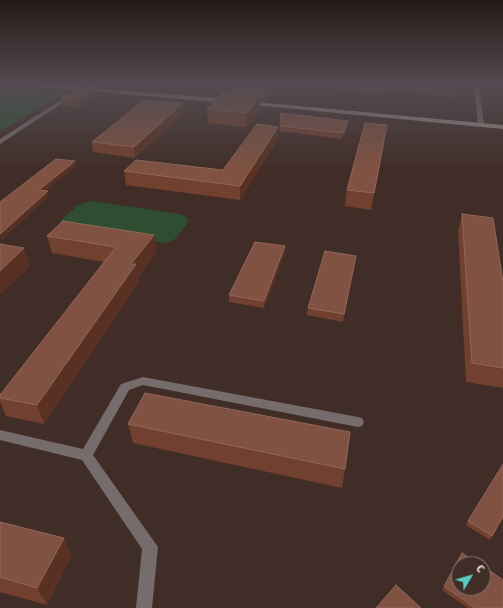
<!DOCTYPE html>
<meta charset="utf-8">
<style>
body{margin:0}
#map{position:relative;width:503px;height:608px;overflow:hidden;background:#402d27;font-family:"Fira Sans Condensed",sans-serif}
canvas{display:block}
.north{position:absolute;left:451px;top:556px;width:40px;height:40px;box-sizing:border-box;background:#402d27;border:1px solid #867671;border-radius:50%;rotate:52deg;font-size:11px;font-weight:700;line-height:16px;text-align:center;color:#f0e3df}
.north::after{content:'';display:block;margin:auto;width:14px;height:18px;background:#56cec3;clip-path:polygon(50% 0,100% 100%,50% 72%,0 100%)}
</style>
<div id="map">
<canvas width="503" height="608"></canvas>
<div class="north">С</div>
</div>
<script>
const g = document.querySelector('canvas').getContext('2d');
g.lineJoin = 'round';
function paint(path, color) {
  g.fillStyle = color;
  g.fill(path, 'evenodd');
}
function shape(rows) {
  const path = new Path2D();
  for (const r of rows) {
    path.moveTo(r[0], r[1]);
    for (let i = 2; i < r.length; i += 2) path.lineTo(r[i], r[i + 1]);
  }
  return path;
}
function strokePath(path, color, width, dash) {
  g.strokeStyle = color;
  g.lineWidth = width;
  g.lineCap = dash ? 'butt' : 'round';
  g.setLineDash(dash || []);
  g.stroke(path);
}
const green = shape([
 [0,88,61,94,0,132],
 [91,201,181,214,186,217,189,221,175,239,167,243,67,229,60,226,60,221,78,205]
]);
const street = shape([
 [474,85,479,85,484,125,481,127,478,125,474,85],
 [70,94,75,95,0,144,0,139,70,94],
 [143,377,358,417,362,418,364,422,362,426,358,427,143,385,129,390,93,455,158,547,152,608,136,608,142,549,82,460,0,440,0,430,83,449,121,384,143,377]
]);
const secondary = shape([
 [38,85,53,85,228,99,231,101,228,103,41,87,38,85],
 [246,101,503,125,503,129,244,104,244,102,246,101]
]);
const wall = shape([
 [73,85,113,85,107,88,98,88,99,94,79,108,63,105,61,97,79,86],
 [198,85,281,85,274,94,271,94,265,102,260,102,260,108,246,127,208,123,207,109,229,93,229,90,199,87],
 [292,85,458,85,455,97,434,95,434,93,388,89,386,94],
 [184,113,135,158,93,152,92,142],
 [348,121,348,127,342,139,279,131,280,126],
 [278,127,278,139,240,200,126,185,124,171,223,170],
 [385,139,371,210,345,206,347,190],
 [462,214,503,282,503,388,466,382,458,231],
 [154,235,156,252,138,277,139,282,44,424,6,416,0,402,0,395,104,262,52,253,47,236],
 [285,253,264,308,229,302,229,295],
 [355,263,343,322,307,315,308,308],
 [128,424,345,469,342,488,133,443],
 [503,517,490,540,466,525,468,521],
 [0,522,64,538,71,556,47,605,0,592],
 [462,553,503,608,468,608,442,590]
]);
const shadedWall = shape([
 [106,85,113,85,107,88],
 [271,85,271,94,265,102,265,92],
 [275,85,281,85,274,94],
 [387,85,388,85,386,94],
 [98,86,99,94,79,108,77,99],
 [260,96,260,108,246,127,246,113],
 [183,103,184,113,135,158,134,147],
 [348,121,348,127,342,139,343,133],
 [387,125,385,139,371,210,374,193],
 [278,127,278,139,240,200,240,186],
 [75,161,76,166,40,195,39,190],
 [48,191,49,196,2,240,0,234],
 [154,235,156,252,138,277,139,282,44,424,37,405,131,264],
 [285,246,285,253,264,308,264,301],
 [24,248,30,266,0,295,0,271],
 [356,256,355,263,343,322,344,314],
 [64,538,71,556,47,605,37,588]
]);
const building = shape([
 [81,85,98,86,77,99,61,97,81,85],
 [233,85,271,85,265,92,229,89,233,85],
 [223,92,260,96,246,113,207,109,223,92],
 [144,100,183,103,134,147,92,142,144,100],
 [281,113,348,121,343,133,280,126,281,113],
 [365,123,387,125,374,193,347,190,365,123],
 [257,124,278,127,240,186,124,171,136,160,223,170,257,124],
 [56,159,75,161,39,190,48,191,0,234,0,202,56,159],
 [462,214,493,218,503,282,503,368,472,363,462,214],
 [63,221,154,235,131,264,136,264,37,405,0,398,0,395,116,247,47,236,63,221],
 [255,242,285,246,264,301,229,295,255,242],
 [0,244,24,248,0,271,0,244],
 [325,251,356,256,344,314,308,308,325,251],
 [145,393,350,432,345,469,128,424,145,393],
 [503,464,503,517,492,536,468,521,503,464],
 [0,522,64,538,37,588,0,577,0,522],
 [462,553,479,564,459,564,459,588,483,588,483,566,503,580,503,608,475,608,444,586,462,553],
 [396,585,421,608,376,608,396,585]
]);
paint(green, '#2e4d31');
paint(street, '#776c6c');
paint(secondary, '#9d8c8b');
paint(wall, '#72402e');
paint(shadedWall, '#583123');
paint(building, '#7f5241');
strokePath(building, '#91685a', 1);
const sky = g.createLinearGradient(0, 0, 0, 170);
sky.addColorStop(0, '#231915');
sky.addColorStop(0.5, '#534c52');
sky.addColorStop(1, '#534c5200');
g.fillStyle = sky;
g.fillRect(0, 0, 503, 170);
</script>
